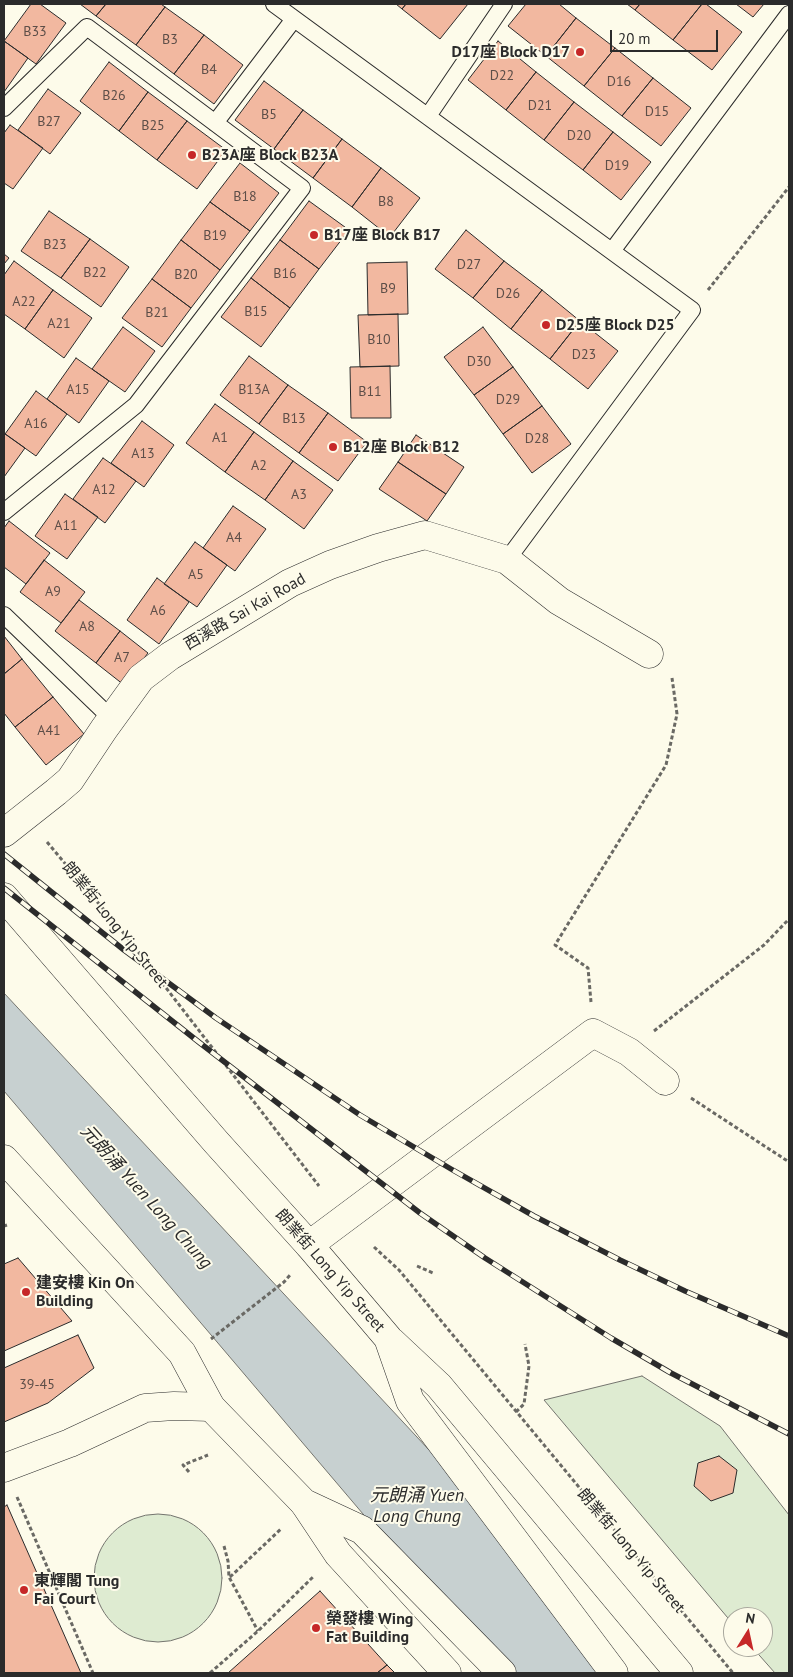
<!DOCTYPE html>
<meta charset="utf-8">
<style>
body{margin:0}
#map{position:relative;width:793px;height:1677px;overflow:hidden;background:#fdfbea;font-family:"PT Sans",sans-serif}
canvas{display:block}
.frame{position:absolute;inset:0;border:5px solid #2b2b2b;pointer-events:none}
.north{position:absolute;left:723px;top:1607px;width:50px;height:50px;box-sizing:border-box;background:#fdfbea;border:1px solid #a9a89e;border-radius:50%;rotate:10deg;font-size:14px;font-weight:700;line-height:20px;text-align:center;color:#2b2b2b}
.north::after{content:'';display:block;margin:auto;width:18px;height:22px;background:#c62828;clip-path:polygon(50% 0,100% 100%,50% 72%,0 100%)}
.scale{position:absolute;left:610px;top:30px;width:108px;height:22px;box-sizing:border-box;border:2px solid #2b2b2b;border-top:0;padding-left:6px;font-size:15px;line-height:18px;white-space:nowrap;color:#2b2b2b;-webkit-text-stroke:4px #fdfbea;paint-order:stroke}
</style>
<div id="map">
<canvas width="793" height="1677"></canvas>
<div class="frame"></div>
<div class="north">N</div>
<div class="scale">20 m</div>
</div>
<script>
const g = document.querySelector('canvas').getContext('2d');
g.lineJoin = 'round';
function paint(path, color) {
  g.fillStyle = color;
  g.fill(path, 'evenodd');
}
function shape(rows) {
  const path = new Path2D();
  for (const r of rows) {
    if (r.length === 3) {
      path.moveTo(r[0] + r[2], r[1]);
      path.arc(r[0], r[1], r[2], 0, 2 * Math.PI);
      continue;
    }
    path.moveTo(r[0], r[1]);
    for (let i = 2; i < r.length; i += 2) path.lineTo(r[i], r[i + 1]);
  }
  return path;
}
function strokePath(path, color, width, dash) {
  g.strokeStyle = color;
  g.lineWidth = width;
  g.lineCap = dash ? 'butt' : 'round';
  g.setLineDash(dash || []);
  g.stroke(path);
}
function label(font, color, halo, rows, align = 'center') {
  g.font = font + ' "PT Sans","Noto Sans TC",sans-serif';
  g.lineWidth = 4;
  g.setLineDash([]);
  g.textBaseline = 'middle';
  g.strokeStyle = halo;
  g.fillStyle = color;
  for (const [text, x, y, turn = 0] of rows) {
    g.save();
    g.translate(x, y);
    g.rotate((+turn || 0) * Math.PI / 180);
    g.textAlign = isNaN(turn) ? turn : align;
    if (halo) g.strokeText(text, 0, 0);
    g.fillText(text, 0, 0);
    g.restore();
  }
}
const green = shape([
 [642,1376,720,1426,789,1515,789,1673,775,1673,752,1647,763,1647,763,1617,733,1617,733,1624,544,1400,642,1376],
 [158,1578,64]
]);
const water = shape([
 [4,993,443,1465,612,1673,498,1673,4,1091,4,993]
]);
const building = shape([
 [31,4,40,4,66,23,36,64,4,41,31,4],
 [80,4,106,4,96,16,80,4],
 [106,4,161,4,165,7,136,45,96,16,106,4],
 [396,4,406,4,402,9,396,4],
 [406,4,468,4,440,39,402,9,406,4],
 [526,4,559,4,576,18,546,56,508,26,526,4],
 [627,4,640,4,635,10,627,4],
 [640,4,702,4,673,40,635,10,640,4],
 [702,4,706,4,742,32,712,70,673,40,702,4],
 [736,4,764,4,753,17,736,4],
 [165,7,204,35,174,74,136,45,165,7],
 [576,18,615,48,584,86,546,56,576,18],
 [204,35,243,65,214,104,174,74,204,35],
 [4,41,28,58,4,92,4,41],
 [498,41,536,72,506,110,468,80,498,41],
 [615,48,653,78,622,116,584,86,615,48],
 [109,62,148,92,119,131,80,101,109,62],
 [536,72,574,102,544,140,506,110,536,72],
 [653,78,691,108,661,146,622,116,653,78],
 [264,81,303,110,274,149,235,120,264,81],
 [48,89,81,113,50,154,18,130,48,89],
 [148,92,187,121,157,160,119,131,148,92],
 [574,102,613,132,583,170,544,140,574,102],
 [303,110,342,139,313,178,274,149,303,110],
 [187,121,226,150,197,189,157,160,187,121],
 [10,125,43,148,13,189,4,183,4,133,10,125],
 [613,132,651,162,621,200,583,170,613,132],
 [342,139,381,168,352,207,313,178,342,139],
 [240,163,279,193,250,231,210,202,240,163],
 [381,168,420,198,390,237,352,207,381,168],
 [309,201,349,230,319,269,280,240,309,201],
 [210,202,250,231,220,270,181,240,210,202],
 [49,211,90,239,61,278,21,251,49,211],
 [466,230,504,261,473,298,435,269,466,230],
 [90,239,129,267,101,307,61,278,90,239],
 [181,240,220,270,191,308,152,279,181,240],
 [280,240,319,269,290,308,251,278,280,240],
 [4,254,9,258,4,264,4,254],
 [14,261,53,290,25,329,4,314,4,275,14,261],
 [504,261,542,290,511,329,473,298,504,261],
 [407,262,408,314,368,315,367,263,407,262],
 [251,278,290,308,261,347,221,317,251,278],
 [152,279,191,308,162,347,122,318,152,279],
 [53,290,92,318,64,358,25,329,53,290],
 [542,290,580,321,550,359,511,329,542,290],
 [398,314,399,366,360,367,358,315,398,314],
 [580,321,618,351,588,389,550,359,580,321],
 [123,327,155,351,125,392,92,369,123,327],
 [483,327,513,367,474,395,444,357,483,327],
 [249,356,288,385,259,424,220,395,249,356],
 [76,358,109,381,79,423,47,399,76,358],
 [390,366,391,418,351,418,350,367,390,366],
 [513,367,542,406,503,434,474,395,513,367],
 [288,385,328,413,299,453,259,424,288,385],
 [36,391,67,414,36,456,5,434,36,391],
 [215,404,254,432,225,472,186,443,215,404],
 [542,406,571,444,532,473,503,434,542,406],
 [328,413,367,442,338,481,299,453,328,413],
 [142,421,174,445,144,487,111,463,142,421],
 [254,432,293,461,265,500,225,472,254,432],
 [4,433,25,448,4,477,4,433],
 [416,435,464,467,446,494,398,462,416,435],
 [103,458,136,481,105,523,73,499,103,458],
 [293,461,333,490,304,529,265,500,293,461],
 [398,462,446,494,427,521,379,489,398,462],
 [65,494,98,517,67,559,35,536,65,494],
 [233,506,266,529,235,571,203,548,233,506],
 [9,521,50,553,26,584,4,567,4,528,9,521],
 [195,542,227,565,197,607,164,584,195,542],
 [44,560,85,592,61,623,20,592,44,560],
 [157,578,189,602,159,644,127,620,157,578],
 [79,600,120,631,96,663,55,631,79,600],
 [120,631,148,653,124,685,96,663,120,631],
 [4,636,22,659,4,674,4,636],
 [22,659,53,697,15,727,4,713,4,674,22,659],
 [53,697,84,734,46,765,15,727,53,697],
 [18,1258,72,1321,4,1351,4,1264,18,1258],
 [78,1335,94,1368,48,1403,4,1422,4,1368,78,1335],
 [719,1456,737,1470,733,1493,711,1501,694,1486,698,1463,719,1456],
 [7,1505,81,1673,4,1673,4,1507,7,1505],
 [320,1591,387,1665,377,1673,228,1673,320,1591],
 [387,1665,395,1673,377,1673,387,1665]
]);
const path = shape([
 [708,290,789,187],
 [47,842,126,936,319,1186],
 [591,1002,588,968,555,945,666,765,677,714,672,678],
 [654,1031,764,945,789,919],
 [691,1098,789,1162],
 [4,1226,7,1225],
 [374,1247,399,1270,733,1673],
 [417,1266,433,1273],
 [211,1339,284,1282,291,1274],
 [516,1412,524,1404,529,1366,525,1344],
 [189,1472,183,1465,208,1455],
 [17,1497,93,1673],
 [224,1546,228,1561,229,1577,258,1631],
 [230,1577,282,1528],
 [210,1673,258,1631,314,1576]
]);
const service = shape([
 [274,4,692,310,507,560],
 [4,108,87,27,302,188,136,405,4,512],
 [428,116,504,4],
 [215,123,294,19],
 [612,251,789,14],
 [4,615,112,719]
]);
const minor = shape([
 [4,833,56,792,70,780,104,729,141,678,170,656,290,583,330,565,378,548,425,535,507,560,559,601,649,654],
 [309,1245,593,1033,629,1052,665,1081],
 [4,1468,70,1443,145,1408,174,1406,211,1407]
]);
const secondary = shape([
 [304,1503,338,1554,447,1673]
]);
const primary = shape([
 [4,897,216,1142,309,1245,388,1338,410,1401,614,1673],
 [4,1159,182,1353,211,1407,304,1503,362,1530,502,1673],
 [391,1341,439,1386,679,1673]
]);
const rail = shape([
 [4,854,124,950,216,1018,360,1115,451,1169,534,1216,620,1260,685,1291,789,1336],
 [4,888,200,1043,420,1213,485,1258,611,1338,671,1373,789,1434]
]);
const markers = [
 [580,52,5,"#c62828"],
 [192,155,5,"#c62828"],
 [314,235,5,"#c62828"],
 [546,325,5,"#c62828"],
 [333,447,5,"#c62828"],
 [26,1292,5,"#c62828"],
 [24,1590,5,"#c62828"],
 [316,1628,5,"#c62828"]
];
const numberNames = [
 ["B33",35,32],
 ["B3",170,40],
 ["B4",209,70],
 ["D22",502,76],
 ["D16",619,82],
 ["B26",114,96],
 ["D21",540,106],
 ["D15",657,112],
 ["B5",269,115],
 ["B27",49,122],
 ["B25",153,126],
 ["D20",579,136],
 ["D19",617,166],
 ["B18",245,197],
 ["B8",386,202],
 ["B19",215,236],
 ["B23",55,245],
 ["D27",469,265],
 ["B22",95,273],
 ["B16",285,274],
 ["B20",186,275],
 ["B9",388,289],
 ["D26",508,294],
 ["A22",24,302],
 ["B15",256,312],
 ["B21",157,313],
 ["A21",59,324],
 ["B10",379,340],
 ["D23",584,355],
 ["D30",479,362],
 ["A15",78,390],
 ["B13A",254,390],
 ["B11",370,392],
 ["D29",508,400],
 ["B13",294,419],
 ["A16",36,424],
 ["A1",220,438],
 ["D28",537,439],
 ["A13",143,454],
 ["A2",259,466],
 ["A12",104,490],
 ["A3",299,495],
 ["A11",66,526],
 ["A4",234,538],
 ["A5",196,575],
 ["A9",53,592],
 ["A6",158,611],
 ["A8",87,627],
 ["A7",122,658],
 ["A41",49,731],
 ["39-45",37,1385]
];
const poiNames = [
 ["D17座 Block D17",570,52,"right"],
 ["B23A座 Block B23A",202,155],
 ["B17座 Block B17",324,235],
 ["D25座 Block D25",556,325],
 ["B12座 Block B12",343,447],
 ["建安樓 Kin On",36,1283],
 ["Building",36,1301],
 ["東輝閣 Tung",34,1581],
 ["Fai Court",34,1599],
 ["榮發樓 Wing",326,1619],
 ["Fat Building",326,1637]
];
const streetNames = [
 ["西溪路 Sai Kai Road",245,612,-30],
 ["朗業街 Long Yip Street",115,925,51],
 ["朗業街 Long Yip Street",330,1271,49],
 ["朗業街 Long Yip Street",631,1551,50]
];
const waterNames = [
 ["元朗涌 Yuen Long Chung",146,1197,48],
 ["元朗涌 Yuen",417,1496],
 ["Long Chung",417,1517]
];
paint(green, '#deebd1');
strokePath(green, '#74746e', 1);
paint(water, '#c7d0d0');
strokePath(water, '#74746e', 1);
paint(building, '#f2b8a0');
strokePath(building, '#2b2b2b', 1);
strokePath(service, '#2b2b2b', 18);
strokePath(minor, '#2b2b2b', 29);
strokePath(secondary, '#2b2b2b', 29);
strokePath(primary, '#2b2b2b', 29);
strokePath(path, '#6a6964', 3, [4, 2.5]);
strokePath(service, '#fdfbea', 16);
strokePath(minor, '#fdfbea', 28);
strokePath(secondary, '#fdfbea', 28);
strokePath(primary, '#fdfbea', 28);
strokePath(rail, '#2b2b2b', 5.5);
strokePath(rail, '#fdfbea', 4, [11]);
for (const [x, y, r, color] of markers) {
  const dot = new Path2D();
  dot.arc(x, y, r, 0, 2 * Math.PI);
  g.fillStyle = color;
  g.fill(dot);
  strokePath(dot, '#fdfbea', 2);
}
label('14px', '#5d4e48', null, numberNames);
label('bold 16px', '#2b2b2b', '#fdfbea', poiNames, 'left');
label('16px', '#2b2b2b', '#fdfbea', streetNames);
label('italic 18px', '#2b2b2b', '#fdfbea', waterNames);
</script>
